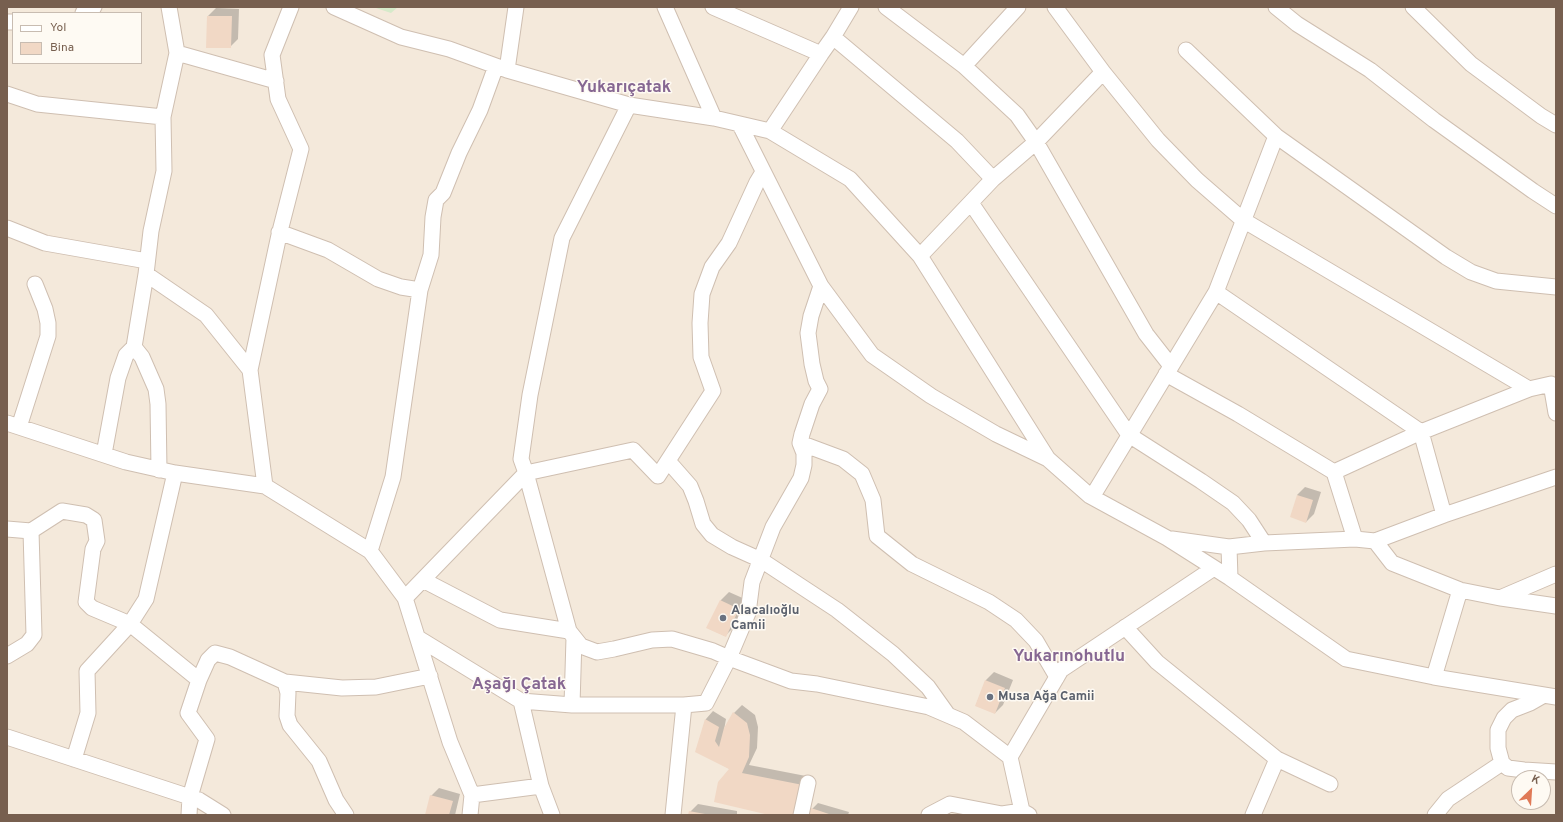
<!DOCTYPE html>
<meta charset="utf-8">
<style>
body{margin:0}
#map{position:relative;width:1563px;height:822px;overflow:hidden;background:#fcf6ec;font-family:Overpass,sans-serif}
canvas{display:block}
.frame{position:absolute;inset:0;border:8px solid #775f4f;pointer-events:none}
.legend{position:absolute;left:12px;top:12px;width:130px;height:52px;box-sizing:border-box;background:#fefaf3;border:1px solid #c8bcb1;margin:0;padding:5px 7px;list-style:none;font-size:12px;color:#775f4f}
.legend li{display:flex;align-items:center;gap:8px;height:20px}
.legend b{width:20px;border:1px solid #c8bcb1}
.north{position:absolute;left:1511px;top:770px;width:40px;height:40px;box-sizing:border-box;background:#fefaf3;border:1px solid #c8bcb1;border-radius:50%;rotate:25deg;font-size:11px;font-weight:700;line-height:16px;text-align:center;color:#775f4f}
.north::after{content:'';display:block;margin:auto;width:14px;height:18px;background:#e07a57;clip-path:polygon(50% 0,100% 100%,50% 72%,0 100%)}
</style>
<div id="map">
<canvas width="1563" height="822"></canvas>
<div class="frame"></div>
<ul class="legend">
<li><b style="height:5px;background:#fff"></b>Yol</li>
<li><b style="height:11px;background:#f1d8c5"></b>Bina</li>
</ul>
<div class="north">K</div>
</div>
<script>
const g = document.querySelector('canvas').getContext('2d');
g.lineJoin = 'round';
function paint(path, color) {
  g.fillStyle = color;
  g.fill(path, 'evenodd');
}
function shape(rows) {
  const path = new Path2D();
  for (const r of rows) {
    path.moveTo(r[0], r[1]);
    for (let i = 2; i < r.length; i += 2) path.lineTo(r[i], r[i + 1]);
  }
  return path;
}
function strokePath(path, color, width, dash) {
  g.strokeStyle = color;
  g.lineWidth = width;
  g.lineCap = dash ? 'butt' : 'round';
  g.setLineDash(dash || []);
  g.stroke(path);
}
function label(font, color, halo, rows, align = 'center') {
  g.font = font + ' Overpass,sans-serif';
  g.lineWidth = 3;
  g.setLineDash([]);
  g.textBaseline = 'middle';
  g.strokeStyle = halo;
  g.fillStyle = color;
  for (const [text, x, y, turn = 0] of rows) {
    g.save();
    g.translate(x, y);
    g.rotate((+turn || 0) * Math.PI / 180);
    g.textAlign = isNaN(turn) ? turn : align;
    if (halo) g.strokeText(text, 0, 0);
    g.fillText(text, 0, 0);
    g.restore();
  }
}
const residential = shape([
 [7,7,1556,7,1556,815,7,815],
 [13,13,141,13,141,63,13,63],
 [1519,778,1543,778,1543,802,1519,802]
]);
const green = shape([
 [373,7,398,7,391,13]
]);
const shadow = shape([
 [216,8,239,9,238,39,230,47,208,16],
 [1305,487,1321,492,1314,514,1306,522,1297,495],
 [729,592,747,600,733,628,725,636,708,628,721,600],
 [994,672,1013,680,1003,705,995,713,976,705,986,680],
 [742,705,755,715,758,727,757,748,749,765,811,777,773,815,730,769,696,751,706,719,713,711,726,719,724,730,734,713],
 [439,788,460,794,455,815,426,815,431,796],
 [818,803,849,812,848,815,810,815,812,809],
 [698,804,737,811,737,815,689,815,690,812]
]);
const building = shape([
 [207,16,232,16,231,48,206,48],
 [1297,495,1313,500,1306,523,1290,517],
 [720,600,739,609,726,637,706,628],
 [985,680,1005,688,995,714,975,706],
 [733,712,747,723,750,735,749,757,742,773,803,785,795,815,769,815,714,802,718,782,729,769,695,752,705,719,719,727,715,741,719,747,724,728],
 [430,795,453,801,449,815,425,815],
 [811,808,832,815,809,815],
 [689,811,705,814,705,815,688,815]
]);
const minor = shape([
 [169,7,177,53,163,117,164,171,151,231,146,274,206,315,250,370,279,235,301,149,278,99,272,55,291,7],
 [334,7,401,37,449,49,507,70,629,105,714,118,770,131,850,179,920,256,1048,459,1090,496,1167,538,1230,578],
 [665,7,714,118],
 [713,7,821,54,833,37],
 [851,7,833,37,957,141,993,179],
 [886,7,964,66,1017,115,1036,142,1146,334,1171,366],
 [1055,7,1103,72,1158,140,1197,180,1243,220,1529,389,1421,432,1216,292],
 [1276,7,1297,24,1370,70,1434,120,1533,191,1556,206],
 [1413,7,1471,64,1541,116,1556,125],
 [83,13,94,7],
 [7,22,13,22],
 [1186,50,1276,136,1446,257,1471,272,1496,281,1556,287],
 [177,53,276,81],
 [964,66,1018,7],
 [507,70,516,7],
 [7,94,37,104,163,117],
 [629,105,562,238,530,395,521,459,526,473,633,450,658,476,713,391,701,357,700,323,702,294,712,267,729,243,757,182,763,172],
 [740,125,821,286,872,355,931,396,996,434,1048,459],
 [770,131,821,54],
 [971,203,1129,435,1201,481,1233,503,1249,520,1264,543],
 [7,228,45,243,147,261],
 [279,232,328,250,378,279,401,287,420,290],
 [920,256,993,179,1036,142,1103,72],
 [821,286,811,316,808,333,812,364,816,381,820,389,812,404,802,434,800,443,804,453,804,465,801,478,773,527,752,582,748,613,729,658,791,681,817,684,929,707,964,722,1010,757],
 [134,347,142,357,156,389,158,404,159,470],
 [250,370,265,486,370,551,393,477,420,290,431,255,433,217,436,200,443,193,459,153,480,110,496,66],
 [1166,374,1238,414,1334,472,1421,432,1444,515,1375,541],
 [1529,389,1551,384,1556,413],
 [7,423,126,462,175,473,146,599,130,624,199,680,188,713,207,739,190,797,189,815],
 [19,427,48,336,48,323,45,309,35,284],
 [800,443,843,459,862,474,873,500,877,536,912,564,989,602,1016,620,1036,641,1057,677],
 [104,454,118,378,126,355,134,347,146,274],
 [668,461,690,486,696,501,703,524,712,535,732,547,761,560,837,610,893,654,928,687,948,715],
 [1334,472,1355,539],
 [175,473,265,486],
 [1092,497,1216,292,1276,136],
 [1444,515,1556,477],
 [7,529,31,531,62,511,86,515,94,520,97,541,93,549,86,602,92,608,130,624,87,671,88,713,74,759],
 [1172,539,1229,547,1264,543,1355,539,1375,541,1392,563,1460,590,1500,598,1556,574],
 [1229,547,1230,578,1346,659,1434,677,1556,697],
 [370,551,405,598,526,473,569,631,581,646,597,652,614,649,652,640,672,639,713,651,729,658,706,703,684,705,673,815],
 [423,580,500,620,569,631],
 [405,598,450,742,472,795,470,815],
 [1501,598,1556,606],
 [1125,627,1157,662,1277,759,1253,815],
 [418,638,521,701,572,705,684,705],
 [7,656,27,644,34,635,31,531],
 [1434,677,1460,590],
 [199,680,208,660,215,653,230,657,285,682,288,693,287,716,290,725,319,761,336,800,346,815],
 [285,682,342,688,376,687,430,676],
 [521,701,541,786,552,815],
 [572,705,574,638],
 [7,737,199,800,223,815],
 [1277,759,1330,784],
 [1502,763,1508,768,1524,770,1556,772],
 [472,795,541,786],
 [1022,811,1010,757,1061,670,1214,568],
 [801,815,808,783],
 [929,815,950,804,1002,814,1022,811,1029,815],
 [1435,815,1448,799,1502,763,1498,748,1498,730,1504,718,1512,710,1530,703,1544,695]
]);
const markers = [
 [723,618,4,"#6b7280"],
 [990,697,4,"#6b7280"]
];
const worshipNames = [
 ["Alacalıoğlu",731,611],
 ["Camii",731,626],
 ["Musa Ağa Camii",998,697]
];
const districtNames = [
 ["Yukarıçatak",624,89],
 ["Yukarınohutlu",1069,658],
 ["Aşağı Çatak",519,686]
];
paint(residential, '#f4e9db');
paint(green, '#d6eaca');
paint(shadow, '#0003');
paint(building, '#f1d8c5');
strokePath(minor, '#cfbfb1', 17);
strokePath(minor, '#fff', 15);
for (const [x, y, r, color] of markers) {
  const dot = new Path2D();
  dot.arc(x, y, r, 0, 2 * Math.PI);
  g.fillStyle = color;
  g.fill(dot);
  strokePath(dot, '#fefaf3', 1.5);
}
label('bold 13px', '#5b616d', '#fefaf3', worshipNames, 'left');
label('bold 17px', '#866792', '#fefaf3', districtNames);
</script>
